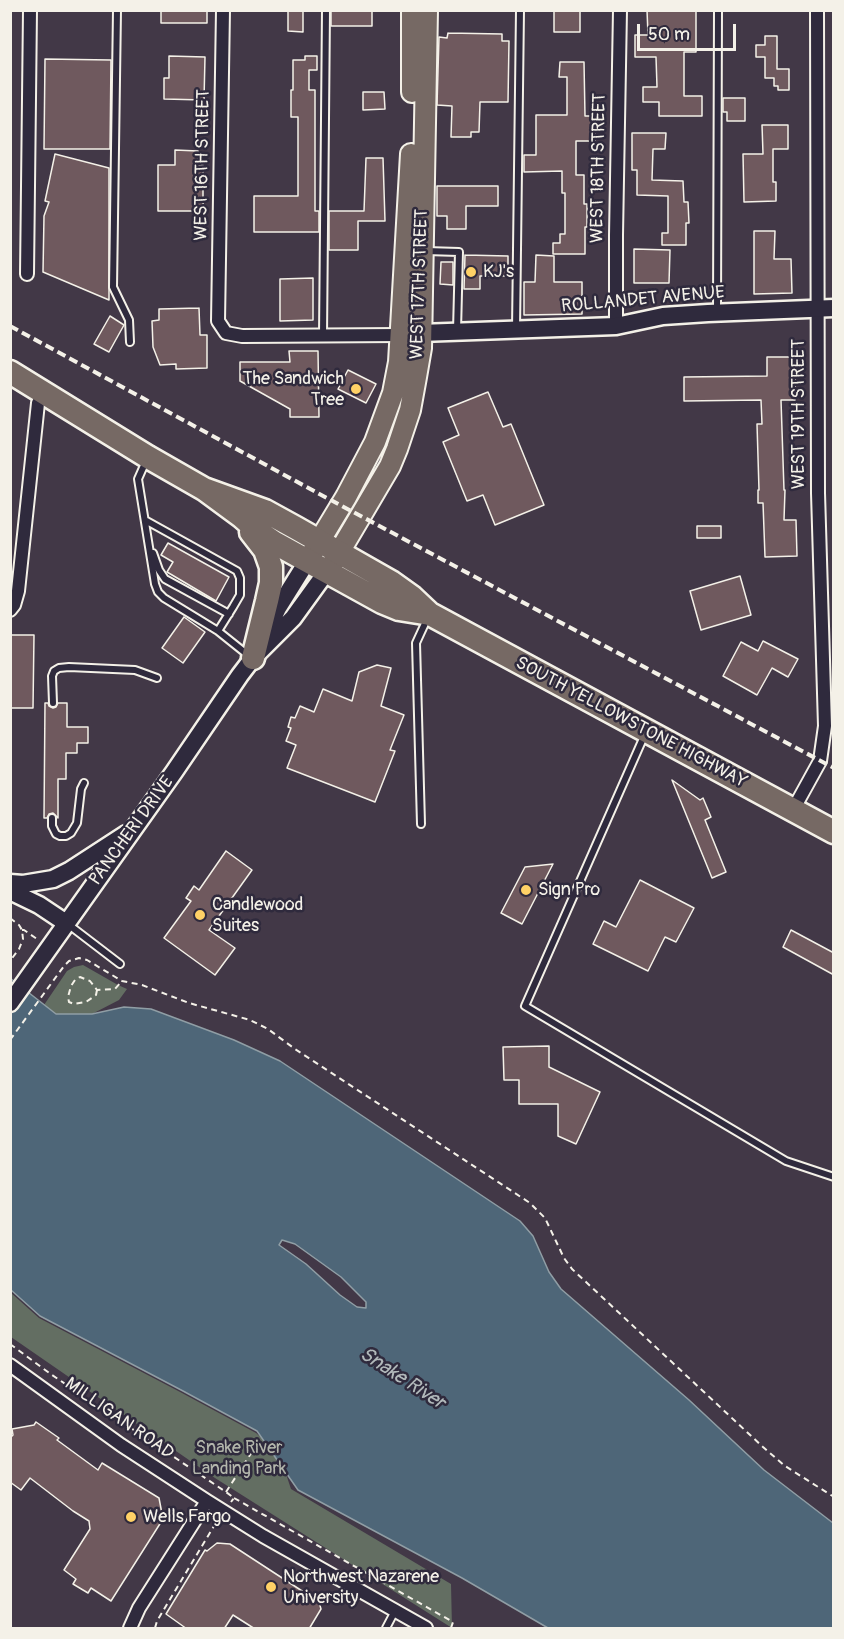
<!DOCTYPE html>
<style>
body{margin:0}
#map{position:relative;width:844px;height:1639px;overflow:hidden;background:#423847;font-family:Pangolin,sans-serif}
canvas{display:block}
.frame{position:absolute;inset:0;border:12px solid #f4f1e8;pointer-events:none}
.scale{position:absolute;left:637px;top:24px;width:99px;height:27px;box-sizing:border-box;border:3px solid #f4f1e8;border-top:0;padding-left:8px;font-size:18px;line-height:21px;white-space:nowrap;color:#f4f1e8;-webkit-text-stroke:4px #2f2a3d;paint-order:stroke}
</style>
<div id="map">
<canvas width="844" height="1639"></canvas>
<div class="frame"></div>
<div class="scale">50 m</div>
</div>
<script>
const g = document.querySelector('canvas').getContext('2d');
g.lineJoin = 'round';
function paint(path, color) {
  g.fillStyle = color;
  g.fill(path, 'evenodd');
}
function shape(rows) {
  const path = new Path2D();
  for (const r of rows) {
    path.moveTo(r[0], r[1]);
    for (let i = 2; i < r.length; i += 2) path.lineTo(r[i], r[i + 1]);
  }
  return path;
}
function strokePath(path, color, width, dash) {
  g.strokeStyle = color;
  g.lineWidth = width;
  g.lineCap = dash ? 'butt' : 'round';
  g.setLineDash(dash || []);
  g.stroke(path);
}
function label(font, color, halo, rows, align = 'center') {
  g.font = font + ' Pangolin,sans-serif';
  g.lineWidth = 5;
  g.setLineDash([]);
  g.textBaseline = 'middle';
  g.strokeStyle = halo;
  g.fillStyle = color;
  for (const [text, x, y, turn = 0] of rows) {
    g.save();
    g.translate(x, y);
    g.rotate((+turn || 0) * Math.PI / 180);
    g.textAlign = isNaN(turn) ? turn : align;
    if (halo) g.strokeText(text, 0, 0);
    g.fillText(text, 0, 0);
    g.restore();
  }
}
const green = shape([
 [83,965,118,985,127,989,119,1000,92,1014,56,1014,44,1005,67,971,74,967],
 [10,1292,39,1318,182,1393,256,1433,279,1453,291,1489,451,1584,452,1628,215,1478,11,1337]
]);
const water = shape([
 [10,978,56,1014,92,1014,124,1007,151,1009,234,1040,280,1061,520,1221,533,1236,549,1272,561,1289,689,1400,764,1470,833,1523,833,1628,548,1628,462,1578,298,1490,257,1431,183,1391,40,1316,11,1290,10,978],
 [282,1240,295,1244,341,1277,366,1302,366,1308,357,1307,340,1295,306,1264,279,1245,282,1240]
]);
const building = shape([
 [161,10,207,10,207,23,161,23,161,10],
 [288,10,303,10,303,32,288,31,288,10],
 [331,10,372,10,372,26,331,26,331,10],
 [554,10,580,10,580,32,554,32,554,10],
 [647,10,696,10,696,52,684,52,684,96,702,96,702,116,659,116,659,102,643,102,643,87,657,87,656,57,635,57,635,35,648,35,647,10],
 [448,33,502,34,502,41,509,41,508,102,480,102,479,132,471,132,471,137,451,137,452,106,437,105,439,37,447,38,448,33],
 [765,36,777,36,777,69,789,69,789,90,778,90,778,86,774,86,774,78,765,78,765,57,756,57,756,45,765,45,765,36],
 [169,56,205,57,204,100,164,99,164,78,169,78,169,56],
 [305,56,317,56,317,70,309,70,309,90,315,90,315,211,319,211,319,232,254,232,254,196,298,196,298,117,291,117,291,90,293,90,293,60,305,60,305,56],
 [45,59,111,60,110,149,44,149,45,59],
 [560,62,584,62,585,116,595,116,595,141,576,141,576,175,584,175,584,204,587,204,587,227,585,227,585,254,553,254,553,243,560,243,560,234,565,234,565,193,562,193,562,171,524,172,524,155,536,155,536,115,567,115,567,77,559,77,560,62],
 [363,92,384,92,385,109,363,110,363,92],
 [723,98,745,98,745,121,727,121,727,112,723,112,723,98],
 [762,125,788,125,788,149,773,149,773,182,776,182,776,201,744,202,743,154,763,154,762,125],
 [632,133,666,133,665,149,653,149,652,180,683,181,684,202,688,202,689,223,686,223,686,245,662,245,662,233,668,233,668,196,637,195,637,170,632,170,632,133],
 [175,150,198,151,198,165,203,165,203,211,158,211,158,165,175,165,175,150],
 [55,154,109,168,109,300,43,272,44,216,49,202,45,201,55,154],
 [366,158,383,158,385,221,358,221,358,250,329,250,329,211,364,211,366,158],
 [437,186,498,186,498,206,466,206,466,229,447,229,447,216,437,216,437,186],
 [754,231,775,231,774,259,791,259,792,293,754,294,754,231],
 [634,249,670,250,669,283,634,283,634,249],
 [465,255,508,256,508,276,480,276,480,289,464,289,465,255],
 [536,255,554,256,554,282,582,282,582,314,524,315,524,282,535,282,536,255],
 [441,262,453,262,453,285,440,284,441,262],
 [313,278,313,320,280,321,280,279,313,278],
 [199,308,200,335,207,335,207,368,176,369,176,364,160,365,153,347,152,321,159,320,159,309,199,308],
 [110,316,124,325,109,352,94,344,110,316],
 [289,351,318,351,319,417,290,417,290,409,240,381,240,362,290,362,289,351],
 [767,357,795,357,795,400,781,400,784,490,785,490,784,520,796,520,797,556,765,557,763,503,758,503,758,490,759,490,757,424,762,424,761,400,684,401,684,377,767,376,767,357],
 [348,370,376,384,366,403,338,389,348,370],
 [488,392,503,427,511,424,544,505,495,525,483,495,467,501,443,442,459,435,448,408,488,392],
 [697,526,721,526,721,538,697,538,697,526],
 [168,543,229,577,216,601,167,572,173,562,161,555,168,543],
 [740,576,751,615,701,630,690,591,740,576],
 [184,617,205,632,183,663,162,648,184,617],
 [10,635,34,635,33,708,10,708,10,635],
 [763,641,798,659,788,677,772,668,757,695,723,676,741,642,758,651,763,641],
 [377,665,391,668,381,706,404,715,390,750,395,751,375,802,287,768,296,745,286,741,291,728,288,727,291,717,295,718,300,706,314,712,323,689,352,701,359,672,377,665],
 [45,703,48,703,49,706,53,708,56,707,58,703,67,703,67,727,88,727,88,743,77,743,77,753,66,753,66,779,58,779,58,818,53,813,49,814,47,818,44,818,45,703],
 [672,780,700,800,703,798,711,817,705,820,726,872,712,878,672,780],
 [226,851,252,870,209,930,235,948,215,975,164,938,191,901,186,898,194,886,199,890,226,851],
 [553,864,522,924,501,913,525,867,553,864],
 [640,880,694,908,676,942,665,937,648,971,593,944,604,921,616,927,640,880],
 [791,930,834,953,834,975,783,947,791,930],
 [549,1046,549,1067,600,1092,576,1144,558,1136,558,1104,519,1104,519,1080,504,1080,503,1047,549,1046],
 [36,1422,59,1438,57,1440,98,1470,102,1463,159,1498,163,1519,111,1601,91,1588,88,1593,73,1584,76,1579,64,1570,90,1529,89,1521,73,1511,30,1478,21,1490,10,1482,10,1438,13,1435,12,1429,34,1425,36,1422],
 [217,1543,230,1544,319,1602,321,1609,309,1629,255,1629,233,1615,224,1629,187,1629,166,1614,205,1550,207,1551,217,1543]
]);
const path = shape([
 [10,918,19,925,22,930,23,939,19,949,10,961],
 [22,930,24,930,37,939],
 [97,990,96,995,86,1002,74,1004,69,1002,68,997,71,986,75,980,80,977,90,981,97,990,115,989,122,981],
 [10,1040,64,966,69,961,79,958,87,960,122,981,142,985,189,1003,250,1020,268,1029,295,1049,530,1203,545,1218,564,1258,572,1269,763,1447,785,1466,834,1497],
 [10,1344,52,1375,226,1492,234,1498,231,1502],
 [226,1492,259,1441],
 [234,1498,453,1622,451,1628],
 [155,1628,157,1621,217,1521]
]);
const lane = shape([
 [117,10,113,287,129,320,130,342],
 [426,251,459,252,457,331],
 [717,310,718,10],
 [516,329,520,10],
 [323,336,326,10],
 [146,461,138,479,155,584,158,592,164,598,218,631,248,655],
 [145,520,237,571,240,578,240,595,233,607,218,631],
 [153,553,159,570,165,579,229,614],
 [53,703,52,676,54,671,59,668,69,667,135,670,157,678],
 [645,734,525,1006,786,1161,834,1177],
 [52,818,52,826,56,834,60,836,66,836,71,833,77,823,81,789,84,783],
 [421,824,416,643,428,617],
 [69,925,120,964],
 [386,1628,395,1611]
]);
const street = shape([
 [223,10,218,321,226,333,242,336,401,335],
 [27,274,30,10],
 [616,326,616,235,620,10],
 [10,610,14,605,18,591,38,403,44,392],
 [793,810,820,761,825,726,818,493,817,10],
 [10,1365,121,1445,207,1501,263,1536,426,1628],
 [130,1628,139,1608,207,1501]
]);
const secondary = shape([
 [420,333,616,326,663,316,708,313,834,308],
 [266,633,278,608,308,560],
 [10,883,23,884,53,879,69,871,126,834],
 [10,891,39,905,66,923],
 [10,1003,174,772,240,675,253,658,293,618,327,571]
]);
const primary = shape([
 [412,92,412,10],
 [308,560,346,497,375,442,393,393,399,362,411,154],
 [331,566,360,517,390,466,397,449,410,410,416,377,421,348,427,10]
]);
const highway = shape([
 [10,372,148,457,204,489,242,517,259,532,275,543,382,602,399,609,430,614],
 [204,489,265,511,296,528,391,582,412,597,430,614,834,832],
 [251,532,265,550,271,567,271,583,267,601,253,658]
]);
const rail = shape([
 [10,326,325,497,834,768]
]);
const markers = [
 [471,272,6,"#ffd166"],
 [356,389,6,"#ffd166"],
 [526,890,6,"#ffd166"],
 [200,915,6,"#ffd166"],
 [131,1517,6,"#ffd166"],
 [271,1587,6,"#ffd166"]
];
const streetNames = [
 ["WEST 16TH STREET",203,165,-89],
 ["WEST 18TH STREET",599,168,-89],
 ["WEST 17TH STREET",420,284,-88],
 ["ROLLANDET AVENUE",643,300,-5],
 ["WEST 19TH STREET",799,414,-90],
 ["SOUTH YELLOWSTONE HIGHWAY",631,723,28],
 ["PANCHERI DRIVE",132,831,-54],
 ["MILLIGAN ROAD",119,1419,35]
];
const poiNames = [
 ["KJ's",483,272],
 ["The Sandwich",344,379,"right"],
 ["Tree",344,400,"right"],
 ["Sign Pro",538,890],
 ["Candlewood",212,905],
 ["Suites",212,926],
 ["Wells Fargo",143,1517],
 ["Northwest Nazarene",283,1577],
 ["University",283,1598]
];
const parkNames = [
 ["Snake River",239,1448],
 ["Landing Park",239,1469]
];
const waterNames = [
 ["Snake River",402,1379,33]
];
paint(green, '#636e62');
paint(water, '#4e6678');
strokePath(water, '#909ea5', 1.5);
paint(building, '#6f595e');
strokePath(building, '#f4f1e8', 1.5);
strokePath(lane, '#f4f1e8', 10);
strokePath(street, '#f4f1e8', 16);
strokePath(secondary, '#f4f1e8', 21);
strokePath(primary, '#f4f1e8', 24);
strokePath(highway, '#f4f1e8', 27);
strokePath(path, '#f4f1e8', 2, [6, 4.5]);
strokePath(lane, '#2f2a3d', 6);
strokePath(street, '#2f2a3d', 12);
strokePath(secondary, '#2f2a3d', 16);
strokePath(primary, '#766964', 20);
strokePath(highway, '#766964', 22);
strokePath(rail, '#f4f1e8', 4, [9, 4.5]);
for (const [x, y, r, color] of markers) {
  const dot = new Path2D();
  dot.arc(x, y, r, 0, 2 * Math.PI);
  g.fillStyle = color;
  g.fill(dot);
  strokePath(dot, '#2f2a3d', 2);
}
label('18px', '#f4f1e8', '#2f2a3d', streetNames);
label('18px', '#f4f1e8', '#2f2a3d', poiNames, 'left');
label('18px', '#b3b6ac', '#2f2a3d', parkNames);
label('italic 20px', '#b2b9bb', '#2f2a3d', waterNames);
</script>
